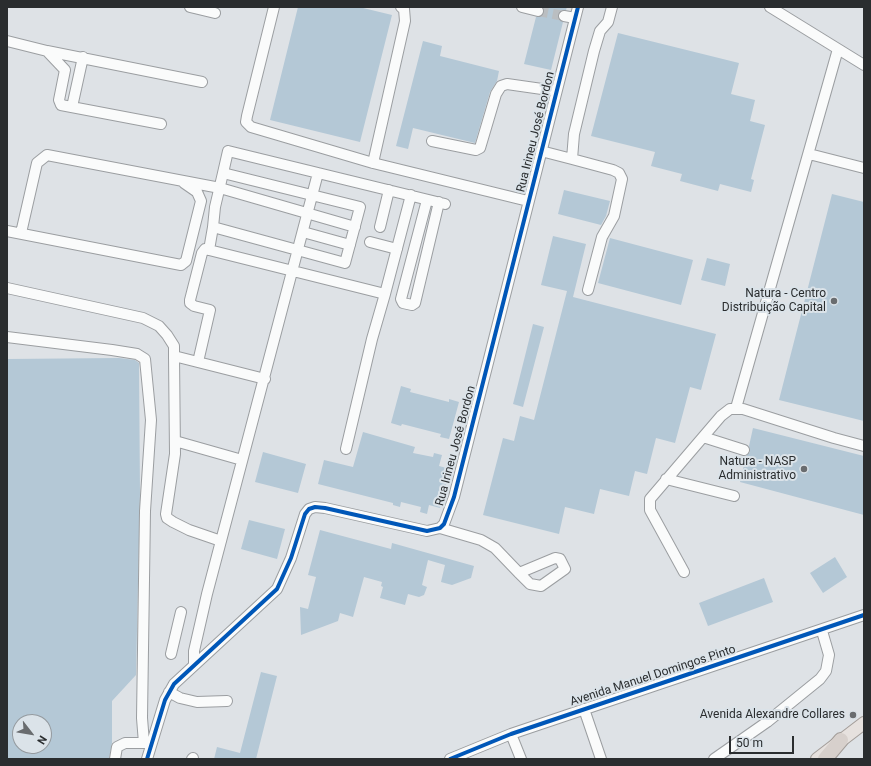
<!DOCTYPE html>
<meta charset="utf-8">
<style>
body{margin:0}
#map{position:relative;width:871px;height:766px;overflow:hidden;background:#dee2e6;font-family:Roboto,sans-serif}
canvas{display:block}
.frame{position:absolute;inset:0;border:8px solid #2a2d2f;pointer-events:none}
.north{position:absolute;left:12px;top:714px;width:40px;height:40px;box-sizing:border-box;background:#dbe3e9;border:1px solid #949a9f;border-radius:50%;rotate:121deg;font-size:11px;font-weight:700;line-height:16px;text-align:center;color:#2a2d2f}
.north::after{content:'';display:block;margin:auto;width:14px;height:18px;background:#696c6f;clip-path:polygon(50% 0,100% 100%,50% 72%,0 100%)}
.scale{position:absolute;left:729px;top:736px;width:65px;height:18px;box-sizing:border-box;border:2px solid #2a2d2f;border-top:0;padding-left:5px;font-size:12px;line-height:14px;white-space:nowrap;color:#2a2d2f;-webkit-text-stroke:3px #dbe3e9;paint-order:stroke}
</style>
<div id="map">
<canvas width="871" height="766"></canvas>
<div class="frame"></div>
<div class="north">N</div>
<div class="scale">50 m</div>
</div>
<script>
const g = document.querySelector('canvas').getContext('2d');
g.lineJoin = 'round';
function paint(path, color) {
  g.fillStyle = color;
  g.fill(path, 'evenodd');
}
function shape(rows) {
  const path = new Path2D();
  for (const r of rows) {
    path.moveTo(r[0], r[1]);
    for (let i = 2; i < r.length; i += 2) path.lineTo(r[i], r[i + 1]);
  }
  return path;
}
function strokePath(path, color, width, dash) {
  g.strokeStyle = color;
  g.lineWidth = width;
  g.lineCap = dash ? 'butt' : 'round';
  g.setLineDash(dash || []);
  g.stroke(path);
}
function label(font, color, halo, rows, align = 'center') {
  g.font = font + ' Roboto,sans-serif';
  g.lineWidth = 4;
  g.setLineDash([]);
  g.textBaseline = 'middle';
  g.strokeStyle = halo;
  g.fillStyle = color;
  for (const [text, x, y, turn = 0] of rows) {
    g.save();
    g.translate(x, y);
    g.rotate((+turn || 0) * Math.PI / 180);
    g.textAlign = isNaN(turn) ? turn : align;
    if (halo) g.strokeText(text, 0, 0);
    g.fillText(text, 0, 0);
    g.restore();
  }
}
const building = shape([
 [298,7,359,7,392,15,360,142,270,120],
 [543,7,567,7,566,10,561,10,558,14,558,19,563,22,551,70,524,64,536,17,543,15,544,12],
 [618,33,739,63,731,94,755,100,750,121,765,125,751,179,754,180,751,192,720,184,718,191,680,181,682,174,651,166,655,152,591,136],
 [423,41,442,46,440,56,499,71,497,81,490,92,475,143,413,128,408,149,396,146],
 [564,190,610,201,606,216,601,225,558,214],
 [832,194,864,202,864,421,779,400],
 [553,236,586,244,573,297,716,334,701,390,690,387,675,443,656,438,647,474,635,471,629,496,600,489,594,514,565,507,559,534,483,515,503,438,514,441,520,416,534,420,567,291,541,285],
 [610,238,693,260,681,305,598,283],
 [707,258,730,264,725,286,701,280],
 [533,324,544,327,523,407,513,404],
 [119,358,135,360,139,363,140,494,136,675,112,701,112,743,109,759,7,759,7,359],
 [20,722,44,722,44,746,20,746],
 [401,386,411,389,410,392,449,402,449,399,459,402,449,439,440,437,441,434,402,424,401,426,391,423],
 [753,428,864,456,864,515,740,482,746,456,750,452,749,446],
 [363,432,415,447,413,453,433,457,434,453,442,455,439,466,450,469,440,508,429,505,427,514,420,512,421,507,401,502,400,507,393,505,393,503,318,484,324,460,353,467],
 [263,452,306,464,298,493,255,482],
 [249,520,285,529,277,559,241,549],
 [320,530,391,549,392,543,474,566,471,578,452,585,441,582,445,565,428,560,422,585,427,587,424,595,419,597,408,594,405,605,380,598,383,587,381,586,382,582,364,577,353,617,340,613,338,621,301,635,300,607,308,609,316,577,308,575],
 [835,557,847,577,823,593,810,573],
 [764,578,773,602,708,626,699,603],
 [261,672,277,676,256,759,214,759,217,747,240,753]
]);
const minorTunnel = shape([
 [538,11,564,16]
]);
const minor = shape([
 [190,7,215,13],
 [274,7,247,116,246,122,251,127,373,163,528,201],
 [522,7,538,11],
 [770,7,864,65],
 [564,16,575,18],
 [7,41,47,51,202,82],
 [47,51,65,70,59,100,61,105,161,124],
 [72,107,83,57],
 [432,141,476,150,480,148,496,94,501,86,507,84,556,91],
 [541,151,572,159],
 [809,154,864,168],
 [373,163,405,21,404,9,401,7],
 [223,173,360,207,345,263,213,227,215,207,223,173,228,151,445,204],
 [427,200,401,299,403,303,412,305,415,303,439,202],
 [380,227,389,190],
 [7,231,181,265,186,261,201,201,197,192,184,183],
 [303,232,350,245],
 [21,233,37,163,47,155,220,188,355,227],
 [370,242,397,249],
 [209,250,213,227],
 [7,288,143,318,159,326,167,335,174,346,174,356,265,379],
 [588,290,602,237,614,216,622,179,619,173,613,170,572,159,574,134,594,51,600,31,608,22,612,7],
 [385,294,411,195],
 [7,337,112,350,137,354,145,359,151,420,145,511,142,718,144,743],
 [174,356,175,454,166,514,167,518,173,522,189,530,221,541],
 [198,362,210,310,194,306,190,303,190,300,202,253,205,249,385,294,372,339,346,449],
 [736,408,838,49],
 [703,437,744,450],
 [175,441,242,460],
 [666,479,734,496],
 [440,528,481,540,495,548,519,573,530,584,541,586,565,569,560,559,555,558,519,573],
 [684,572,650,510,650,499,721,416,730,409,743,409,834,438,864,446],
 [171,654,181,612],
 [194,663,194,651,207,594,318,173],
 [169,692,180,698,197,702,227,701],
 [584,709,601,759],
 [511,734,521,759],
 [115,759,117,747,125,743,150,743],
 [147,759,165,700,174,684,277,589,291,558,305,514,309,509,315,507,325,508,427,531,440,528,444,524,454,497,578,7],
 [192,759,193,758],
 [450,759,511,734,864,615],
 [714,759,767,722,820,679,826,671,829,655,822,631]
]);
const major = shape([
 [817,759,864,723]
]);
const highway = shape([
 [825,759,841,740]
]);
const cycleway = shape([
 [147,759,165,700,174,684,277,589,291,558,305,514,309,509,315,507,325,508,427,531,440,528,444,524,454,497,578,7],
 [450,759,511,734,864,615]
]);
const markers = [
 [834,301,4,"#696c6f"],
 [804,469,4,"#696c6f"],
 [853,715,4,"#696c6f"]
];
const streetNames = [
 ["Rua Irineu José Bordon",536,132,-76],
 ["Rua Irineu José Bordon",456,446,-75],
 ["Avenida Manuel Domingos Pinto",653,676,-18]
];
const poiNames = [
 ["Natura - Centro",826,294],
 ["Distribuição Capital",826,308],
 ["Natura - NASP",796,462],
 ["Administrativo",796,476],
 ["Avenida Alexandre Collares",845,715]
];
paint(building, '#b4c8d6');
strokePath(minorTunnel, '#babec1', 10, [10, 5]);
strokePath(minor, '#9b9ea1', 12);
strokePath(major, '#a39d99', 14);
strokePath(highway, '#a39d99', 16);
strokePath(minor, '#fafbfb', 10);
strokePath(major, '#e6e1de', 12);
strokePath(highway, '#d7d0cc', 14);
strokePath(cycleway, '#0057b8', 4);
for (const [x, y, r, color] of markers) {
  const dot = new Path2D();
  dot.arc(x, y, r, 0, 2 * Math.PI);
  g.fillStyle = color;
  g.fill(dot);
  strokePath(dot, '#dbe3e9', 1.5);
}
label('12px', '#2a2d2f', '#dbe3e9', streetNames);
label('12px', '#2a2d2f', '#dbe3e9', poiNames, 'right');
</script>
